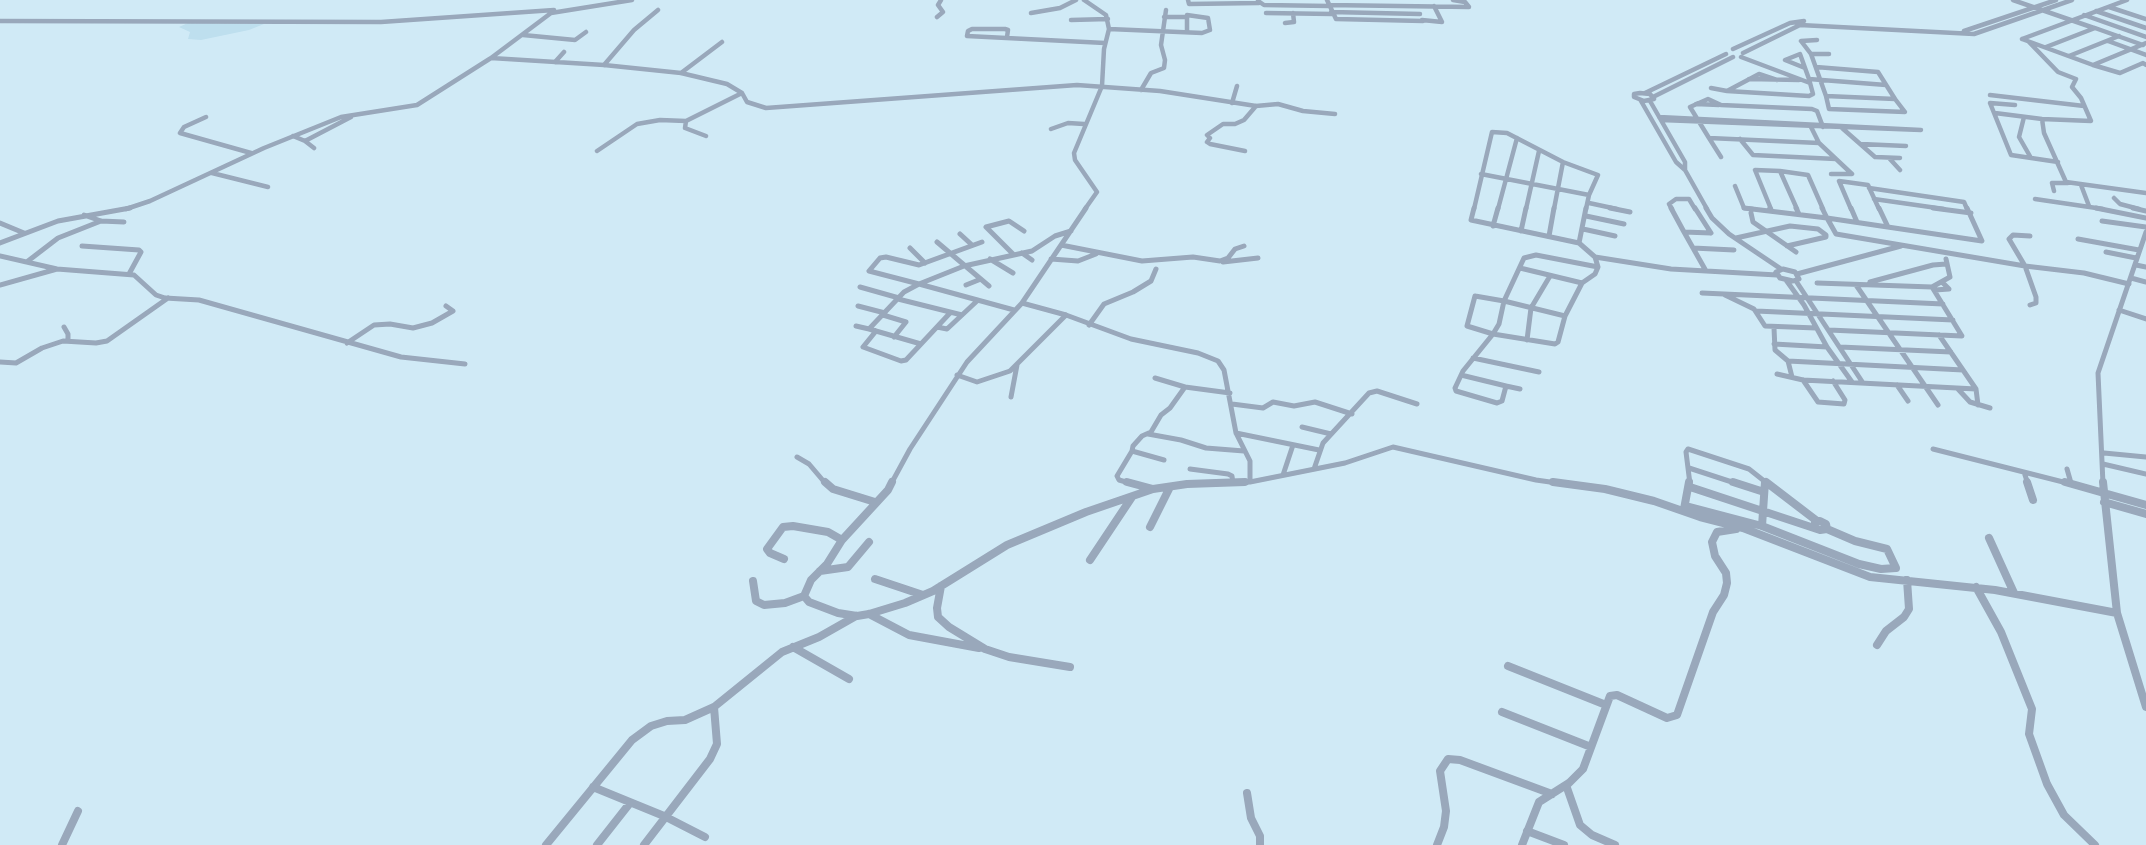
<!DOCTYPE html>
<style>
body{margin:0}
canvas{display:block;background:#d0eaf6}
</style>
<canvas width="2146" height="845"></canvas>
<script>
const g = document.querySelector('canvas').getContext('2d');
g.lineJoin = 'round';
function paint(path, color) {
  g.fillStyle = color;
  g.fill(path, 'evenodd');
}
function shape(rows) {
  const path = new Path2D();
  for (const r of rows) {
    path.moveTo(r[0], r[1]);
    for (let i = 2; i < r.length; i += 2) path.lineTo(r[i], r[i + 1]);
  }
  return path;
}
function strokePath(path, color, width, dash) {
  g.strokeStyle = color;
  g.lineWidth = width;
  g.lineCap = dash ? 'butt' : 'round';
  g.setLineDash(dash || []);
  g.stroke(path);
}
const built = shape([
 [188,23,264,24,249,30,201,40,188,39,190,32,179,27]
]);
const minorFar2 = shape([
 [1084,0,1106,15,1109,29,1104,49,1102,86,1074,153,1075,160,1097,192,1085,209],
 [1188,0,1189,4,1259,3],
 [1327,0,1336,19,1423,21],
 [2013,0,2094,28],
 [1258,1,1264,5,1329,6],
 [1328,5,1469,7,1465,2,1453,0],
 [2109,7,2146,19],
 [2096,11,2146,28],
 [1331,12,1420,14],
 [1031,13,1060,8,1076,0],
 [1266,13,1332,14],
 [2084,15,2146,37],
 [937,17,943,12,938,5,941,0],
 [1164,17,1186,17],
 [1071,20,1108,19],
 [1422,20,1442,22,1434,6],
 [0,21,381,22,554,10],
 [1285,23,1294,22,1293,13],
 [1109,29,1202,33,1210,30,1208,18,1187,15,1187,32],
 [1964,31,2056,0],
 [523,35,575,40,586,32],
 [1007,37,1008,30,1005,29,972,29,968,31,967,36,1105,43],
 [2022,39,2093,65,2146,43],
 [2022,39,2127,0],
 [2108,41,2146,55],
 [2046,47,2095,28,2143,45],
 [1733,49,1790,23,1804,21],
 [1743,53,1800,25,1974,34,2072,0],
 [1811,54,1829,54],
 [2069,56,2119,36],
 [1741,57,1810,83],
 [491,58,604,65,681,73,727,84,742,93,747,102,766,108,1077,85,1160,91,1256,106,1278,104,1303,111,1335,114],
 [555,62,564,52],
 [604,65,634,30,658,10],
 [2093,65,2120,73,2143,63,2146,65],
 [1816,67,1878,72,1895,99,1826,96,1811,54,1801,41,1817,40],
 [1805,68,1785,60,1800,54,1809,79],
 [681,73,722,42],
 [1749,79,1799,80],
 [1711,88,1727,91,1759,74,1777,80],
 [1141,90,1151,73,1164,68,1165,60,1161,45,1166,10],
 [1727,91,1809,96,1813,94,1809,79,1886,85],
 [1640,93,1650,94,1654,99,1644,101,1634,97,1634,94,1640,93],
 [1645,93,1726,54],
 [1990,95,2084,106],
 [1826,96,1829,109,1905,112,1895,99],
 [1653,97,1733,57],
 [1641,101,1676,162,1685,170],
 [1650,101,1685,162,1685,170,1707,209],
 [1232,103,1237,86],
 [1696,104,1719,105],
 [2015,105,1990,103,2011,155,2058,162],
 [1995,113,2042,119,2091,121,2081,98,2072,87,2076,79,2058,72,2029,42],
 [206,117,184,127,180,133,251,153],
 [1659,117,1921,130,1661,120],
 [2024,117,2019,137,2031,158],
 [2042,119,2044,133,2066,182,2146,193],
 [686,121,685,128,706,136],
 [1811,127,1819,143],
 [1823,127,1817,111,1812,109,1721,105,1708,99,1690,107,1709,138,1819,143,1852,174,1831,174],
 [1842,128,1875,157,1900,158],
 [1051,129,1068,123,1084,124],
 [293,136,305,141,351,117],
 [1709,138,1721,157],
 [1740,139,1753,155,1836,159],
 [305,141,314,148],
 [1861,144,1906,146],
 [597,151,637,124,660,120,686,121,742,93],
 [1245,151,1210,144,1207,142,1210,138,1207,135,1223,124,1235,124,1244,120,1256,106],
 [1889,158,1900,170],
 [212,173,268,187],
 [1481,174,1589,195],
 [2081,185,2089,206],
 [1735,186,1744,208,1753,209],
 [1869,188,1964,202,1967,209],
 [2054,191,2052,183,2068,183],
 [2114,198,2120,204,2139,209],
 [1874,199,1944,209],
 [2035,199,2103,209],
 [1589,203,1617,209],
 [126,209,150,201,264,148,341,117,417,105,491,58,551,13,632,0],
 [1474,209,1492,132,1507,133,1563,162,1598,175,1589,195,1586,209],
 [1498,209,1517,138],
 [1526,209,1539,151],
 [1554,209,1563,162],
 [1672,209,1669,204,1676,199,1689,199,1695,209],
 [1771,209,1755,170,1780,171],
 [1797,209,1780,171,1808,175,1823,209],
 [1851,209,1839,181,1868,185,1879,209]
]);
const minorFar1 = shape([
 [1474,208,1471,220,1579,243],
 [1610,208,1630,212],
 [1671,208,1684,232,1711,233],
 [1695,208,1711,233],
 [1706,208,1712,218,1729,234,1781,269],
 [1744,208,1827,218,1836,234,2025,266,2084,273,2129,284],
 [1770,208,1771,210],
 [1796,208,1799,214],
 [1822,208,1827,218,1982,241,1967,208],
 [1851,208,1857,222],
 [1879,208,1888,227],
 [1933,208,1971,213],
 [2096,208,2146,218],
 [2133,208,2146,211],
 [1751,213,1753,222,1796,252],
 [84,215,101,221,124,222],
 [1586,216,1624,224],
 [2102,221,2146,227],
 [0,223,24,233],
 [1493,226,1498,208],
 [1583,229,1615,236],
 [1521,231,1526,208],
 [1684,232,1706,271],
 [960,234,972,245],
 [1549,236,1554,208],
 [2030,236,2013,235,2009,239,2025,266,2036,297,2036,303,2030,305],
 [1736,238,1790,226,1818,229,1826,235,1826,237,1787,246],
 [2078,239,2139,250],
 [937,242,989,286],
 [982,242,919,265,886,257,880,258,869,271,919,284,964,266,1032,251,1055,236,1071,231],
 [0,243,58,221,130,208],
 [1579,243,1586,208],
 [1061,245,1142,261,1193,257,1220,261,1228,258,1235,249,1244,246],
 [82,246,139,250,141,252,129,274],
 [910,248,925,263],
 [1693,248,1734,250],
 [2106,252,2136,258],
 [1022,253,1032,260],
 [1013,254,986,227,1009,221,1024,231],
 [0,256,57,269,134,275,156,295,165,298,199,300,401,357,465,364],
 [1595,257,1671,269,1777,275],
 [990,259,1013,273],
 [1051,259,1078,261,1096,254],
 [28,261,58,238,101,221],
 [1223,262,1258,258],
 [2136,265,2146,267],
 [1520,268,1582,283],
 [1783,269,1795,272,1799,279,1793,281,1780,278,1776,272,1783,269],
 [1797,274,1901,246],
 [2131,278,2146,282],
 [1786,280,1804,305,1827,347,1852,382],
 [1796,281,1863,383],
 [1870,282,1933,265,1946,264],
 [1817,283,1932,287,1950,277,1946,259],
 [0,285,57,269],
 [966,285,981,279],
 [1856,285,1938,405],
 [860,287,899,298],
 [1935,290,1949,289,1942,282],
 [1702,293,1943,304],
 [1725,295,1754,309,1765,326,1816,328],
 [1475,296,1504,301,1499,324,1493,334,1467,326,1475,296],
 [898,299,962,315],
 [1022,303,1086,208],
 [858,306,885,313],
 [2119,310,2146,319],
 [1756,311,1953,320],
 [950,313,921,344,869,329,904,292,919,284,1014,310],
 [883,315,906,322,894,337],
 [1565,316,1504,301,1524,258,1536,255,1598,267],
 [1089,325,1104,304,1133,292,1151,281,1156,269],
 [856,326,869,329],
 [64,327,68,334,68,341],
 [937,327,947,329,977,301],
 [1774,328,1775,350,1788,361,1792,377],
 [1829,330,1962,336,1932,287],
 [876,331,863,347,901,361,906,360,921,344],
 [1493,334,1555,344,1558,342,1565,316,1582,283,1595,274,1598,267,1595,257,1579,243],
 [1493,334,1463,371,1455,388,1456,391,1497,403,1502,401,1506,386,1520,389],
 [1939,335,1976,389,1978,405],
 [1527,340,1531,308,1550,276],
 [347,343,374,325,390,324,413,328,432,323,453,311,446,306],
 [1774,344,1827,347],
 [1840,347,1951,352],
 [1473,358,1539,372],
 [1788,361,1963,370],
 [0,362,16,363,42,348,63,341,96,343,107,341,168,298],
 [1777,374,1803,380,1976,389],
 [957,375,977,382,1010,371,1066,315],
 [1461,375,1506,386],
 [1155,378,1185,387],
 [1803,380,1818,402,1844,404,1845,400,1833,381],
 [1897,385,1908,401],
 [1958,389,1970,402,1990,408],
 [1011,397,1017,365],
 [1232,404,1263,408,1273,402,1294,406,1315,402,1352,414],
 [1302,427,1331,434],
 [1236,433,1319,450],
 [1148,434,1181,440,1206,448,1244,451],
 [1933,449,2071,484],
 [1132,451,1133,446,1142,436,1151,432,1161,415,1170,408,1185,387,1230,393],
 [2104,453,2146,457],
 [797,457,809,464,826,484],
 [2103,464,2146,474],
 [1689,468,1738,484],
 [1190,469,1228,474,1232,476,1233,483],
 [1314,469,1323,443,1369,393,1377,391,1417,404],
 [2067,469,2071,483],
 [2024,472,2028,484],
 [1283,475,1293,445],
 [1250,482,1345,463,1393,447,1536,480,1564,484],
 [891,484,910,449,967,362,1022,303,1066,315,1131,339,1198,353,1218,361,1224,370,1236,433,1250,461,1250,482],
 [1133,484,1119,480,1117,476,1132,451,1164,460],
 [1198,484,1250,482],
 [1690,484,1686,452,1688,449,1749,469,1768,484],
 [1765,484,1765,481],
 [2103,484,2098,373,2146,232]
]);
const minor = shape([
 [825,482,833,489,875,502],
 [892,482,888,490,842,540,827,564,811,580,804,596,809,602,838,613,857,616,869,614,905,603,933,591,1007,545,1086,512,1153,489,1187,484,1245,482],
 [1127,482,1153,489],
 [1553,482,1605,489,1654,501,1700,517,1743,528,1870,577,1995,590,2117,613],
 [1733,482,1764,492],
 [1766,482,1817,521],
 [2027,482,2033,500],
 [2065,482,2146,505],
 [2103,482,2117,613,2146,707],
 [1690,487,1820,530,1827,529,1826,524,1820,521,1815,522,1815,527],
 [2104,502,2146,514],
 [1686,506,1762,526,1859,564,1881,569,1896,568,1887,549,1855,541,1827,529],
 [1684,509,1689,482],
 [1762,526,1765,482],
 [1150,527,1170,487],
 [1989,538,2014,593],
 [784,559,770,553,767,549,783,527,793,526,828,532,842,540],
 [1090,560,1132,497],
 [820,571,848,567,869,542],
 [875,579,923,595],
 [753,581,756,601,764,605,785,603,804,596],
 [941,586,937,608,938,617,949,627,985,649,1009,657,1070,667],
 [1976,587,2001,632,2032,709,2029,734,2047,784,2064,815,2095,845],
 [869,614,909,635,979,648],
 [1877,645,1886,631,1904,617,1909,609,1907,580],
 [793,647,849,679],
 [1508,666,1606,705],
 [1502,712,1591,747],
 [1566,785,1580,825,1592,835,1615,845],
 [593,787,664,816,705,837],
 [1247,793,1251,818,1260,836,1260,845],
 [1527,831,1564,845],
 [62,845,78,811],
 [546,845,632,740,651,726,667,721,685,720,714,707,782,652,819,637,856,616],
 [597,845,630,803],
 [644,845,710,759,717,744,714,707],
 [1437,845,1444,827,1446,811,1440,771,1448,759,1460,760,1552,794],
 [1522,845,1539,802,1569,783,1583,769,1610,696,1617,695,1667,718,1677,715,1713,612,1724,595,1727,583,1726,573,1715,556,1712,542,1717,532,1736,529]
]);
paint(built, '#bedfee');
strokePath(minorFar2, '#99a8bb', 4.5);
strokePath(minorFar1, '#99a8bb', 5);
strokePath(minor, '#99a8bb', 8);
</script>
